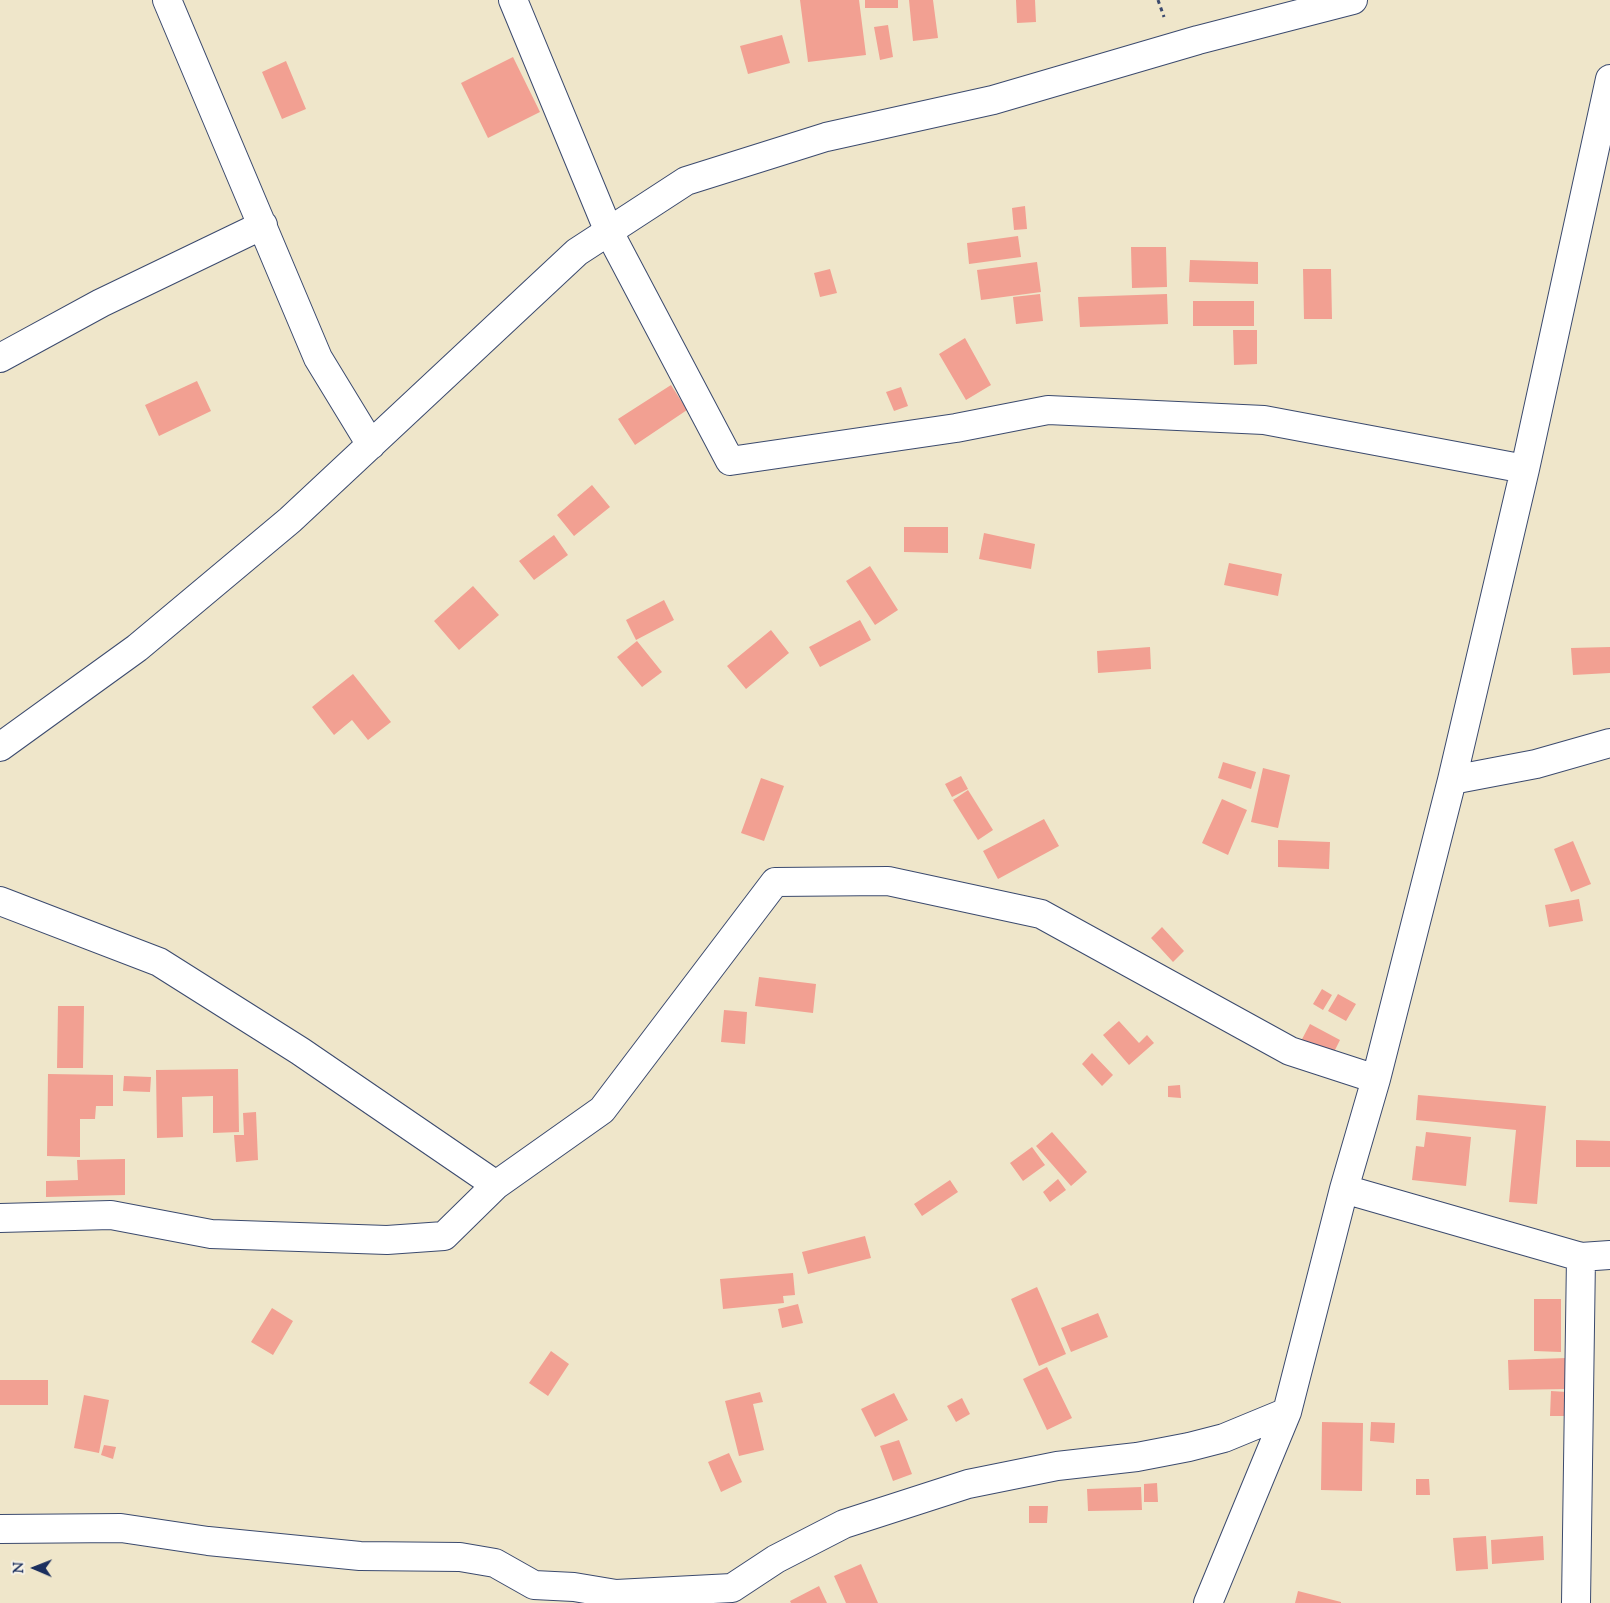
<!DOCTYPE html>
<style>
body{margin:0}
#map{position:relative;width:1610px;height:1603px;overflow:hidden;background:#efe6ca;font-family:"Sorts Mill Goudy",serif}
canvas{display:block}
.north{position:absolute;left:10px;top:1543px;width:50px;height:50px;-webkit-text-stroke:4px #f7f3e8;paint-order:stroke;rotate:271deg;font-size:14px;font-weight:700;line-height:20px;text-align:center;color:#1b2f5e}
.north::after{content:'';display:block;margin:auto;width:18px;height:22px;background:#1b2f5e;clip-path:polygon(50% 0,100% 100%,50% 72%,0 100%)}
</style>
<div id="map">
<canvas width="1610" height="1603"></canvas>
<div class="north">N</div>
</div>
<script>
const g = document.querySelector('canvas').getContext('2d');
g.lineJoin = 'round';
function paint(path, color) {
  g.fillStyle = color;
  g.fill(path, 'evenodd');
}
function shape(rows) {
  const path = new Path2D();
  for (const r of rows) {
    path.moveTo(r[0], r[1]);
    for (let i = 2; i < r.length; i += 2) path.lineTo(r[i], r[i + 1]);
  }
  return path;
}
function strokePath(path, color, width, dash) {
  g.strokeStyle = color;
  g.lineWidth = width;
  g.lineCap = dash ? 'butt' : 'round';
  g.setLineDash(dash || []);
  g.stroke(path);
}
const building = shape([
 [800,0,859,0,866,55,808,62],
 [865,0,898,0,898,8,865,8],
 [909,0,933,0,938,38,913,41],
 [1016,0,1035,0,1036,22,1017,23],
 [888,25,893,57,880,60,874,27],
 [782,35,790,63,748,74,740,46],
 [513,57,540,112,488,138,461,83],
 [286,61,306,109,282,119,262,72],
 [1025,206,1027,229,1014,230,1012,208],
 [1018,236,1021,257,969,264,967,243],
 [1131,247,1166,247,1167,287,1132,288],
 [1190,260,1258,262,1258,284,1189,282],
 [1037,262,1041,292,981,300,977,270],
 [830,269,837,293,820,297,814,273],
 [1303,269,1331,269,1332,319,1304,319],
 [1040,294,1043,321,1016,324,1013,297],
 [1167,294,1168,324,1080,327,1078,297],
 [1193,301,1254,301,1254,326,1193,326],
 [1233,330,1257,330,1257,364,1234,365],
 [965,338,991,385,966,400,939,354],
 [197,381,211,411,159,436,145,405],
 [671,385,687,410,635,445,618,419],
 [901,387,908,406,894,411,886,392],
 [592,485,610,507,574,536,557,515],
 [904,527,948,527,948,553,904,552],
 [984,533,1035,544,1031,569,979,559],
 [554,535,568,555,534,580,519,561],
 [1229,563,1282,574,1278,596,1224,585],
 [870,566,898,610,875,625,846,581],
 [473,586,499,615,459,650,434,621],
 [664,600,674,620,636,640,626,620],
 [860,620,871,640,820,667,809,647],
 [771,630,789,653,746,689,727,666],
 [637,641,662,672,642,687,617,657],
 [1150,647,1151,669,1098,673,1097,651],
 [1610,647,1610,673,1573,675,1571,648],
 [353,674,391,722,368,740,352,720,334,735,312,707],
 [1223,762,1256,772,1251,789,1218,778],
 [1263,768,1290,775,1278,828,1251,822],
 [961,776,968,789,952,797,945,784],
 [761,778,784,786,764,841,741,833],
 [968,790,993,830,978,840,953,800],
 [1222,799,1247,810,1228,855,1202,843],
 [1044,819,1059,846,998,879,983,851],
 [1278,840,1330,842,1329,869,1278,867],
 [1573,841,1591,884,1571,892,1554,849],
 [1579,899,1583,921,1549,927,1545,905],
 [1162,927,1184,951,1173,962,1151,938],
 [759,977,816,984,813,1013,755,1006],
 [1322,989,1332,995,1323,1010,1313,1004],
 [1338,994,1356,1004,1346,1021,1328,1011],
 [58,1006,84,1006,83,1068,57,1068],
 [724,1010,747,1012,745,1044,721,1042],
 [1119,1021,1139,1043,1147,1035,1154,1043,1129,1065,1103,1035],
 [1310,1024,1340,1040,1330,1060,1300,1043],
 [1092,1053,1113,1075,1102,1086,1082,1064],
 [238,1069,239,1132,213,1133,213,1096,182,1097,183,1137,157,1138,156,1070],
 [48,1074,113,1075,113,1106,96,1106,95,1119,80,1119,80,1157,47,1156],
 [124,1076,151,1077,150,1092,123,1091],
 [1180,1085,1181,1098,1168,1097,1168,1086],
 [1418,1095,1546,1106,1537,1204,1509,1202,1516,1130,1416,1120],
 [256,1112,258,1160,236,1162,234,1135,244,1135,243,1113],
 [1052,1132,1087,1172,1071,1186,1036,1146],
 [1426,1132,1471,1137,1466,1186,1412,1180,1416,1146,1424,1147],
 [1576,1140,1610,1141,1610,1167,1576,1167],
 [1032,1147,1045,1165,1023,1181,1010,1163],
 [125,1159,125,1195,46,1197,46,1181,78,1180,77,1160],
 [1058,1179,1066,1190,1050,1202,1043,1192],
 [950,1180,958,1192,922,1216,914,1204],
 [865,1236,871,1258,808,1274,802,1252],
 [793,1273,795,1295,783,1296,784,1303,723,1309,720,1279],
 [1037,1287,1066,1354,1039,1366,1011,1299],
 [1534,1299,1561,1299,1561,1352,1534,1351],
 [798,1304,803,1323,782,1328,778,1309],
 [272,1308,293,1321,273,1355,251,1342],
 [1098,1313,1108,1337,1071,1352,1061,1328],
 [551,1351,569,1364,548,1396,529,1383],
 [1566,1358,1567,1389,1509,1390,1508,1360],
 [1047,1367,1072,1418,1047,1430,1023,1379],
 [0,1380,48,1380,48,1405,0,1405],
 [1551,1391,1567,1392,1567,1416,1550,1416],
 [760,1392,763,1402,753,1404,764,1450,739,1456,725,1401],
 [894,1393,908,1420,875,1437,861,1409],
 [84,1395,109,1400,99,1453,74,1448],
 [962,1398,970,1414,956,1422,947,1406],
 [1322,1422,1363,1423,1362,1491,1321,1490],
 [1371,1422,1395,1423,1394,1443,1370,1441],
 [899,1440,912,1474,893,1481,880,1446],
 [104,1445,116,1447,113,1459,101,1455],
 [729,1453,742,1482,721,1492,708,1462],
 [1416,1479,1429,1479,1430,1495,1416,1495],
 [1157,1483,1158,1502,1144,1502,1144,1484],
 [1141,1487,1142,1510,1088,1511,1087,1489],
 [1029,1506,1048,1506,1047,1523,1029,1523],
 [1486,1536,1488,1569,1456,1571,1453,1538],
 [1543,1536,1544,1560,1492,1564,1491,1540],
 [861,1564,878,1603,846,1603,834,1576],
 [819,1586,827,1603,791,1603,790,1601],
 [1298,1591,1341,1602,1341,1603,1295,1603]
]);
const path = shape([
 [1158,0,1164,17]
]);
const minor = shape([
 [167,0,318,358,371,445],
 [513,0,609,232,730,461,956,428,1048,410,1264,420,1525,469],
 [0,358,101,303,263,225],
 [0,747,137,648,290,520,577,252,686,181,826,137,993,100,1198,40,1353,0],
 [1452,780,1536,764,1610,743],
 [0,901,159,962,300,1051,496,1185,602,1110,775,882,888,881,1041,914,1290,1051,1376,1079],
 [1344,1189,1581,1257,1576,1603],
 [0,1218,111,1215,211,1234,387,1240,444,1236,496,1185],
 [1581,1257,1610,1255],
 [0,1529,121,1528,208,1541,360,1556,460,1557,495,1563,534,1585,574,1587,616,1594,732,1588,776,1559,844,1524,968,1484,1057,1466,1137,1457,1189,1447,1224,1438,1287,1412],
 [1208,1603,1287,1412,1344,1189,1376,1079,1452,780,1525,469,1610,79]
]);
paint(building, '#f2a092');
strokePath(minor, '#3b4a6e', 30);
strokePath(path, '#3b4a6e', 3, [4, 4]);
strokePath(minor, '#fff', 28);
</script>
